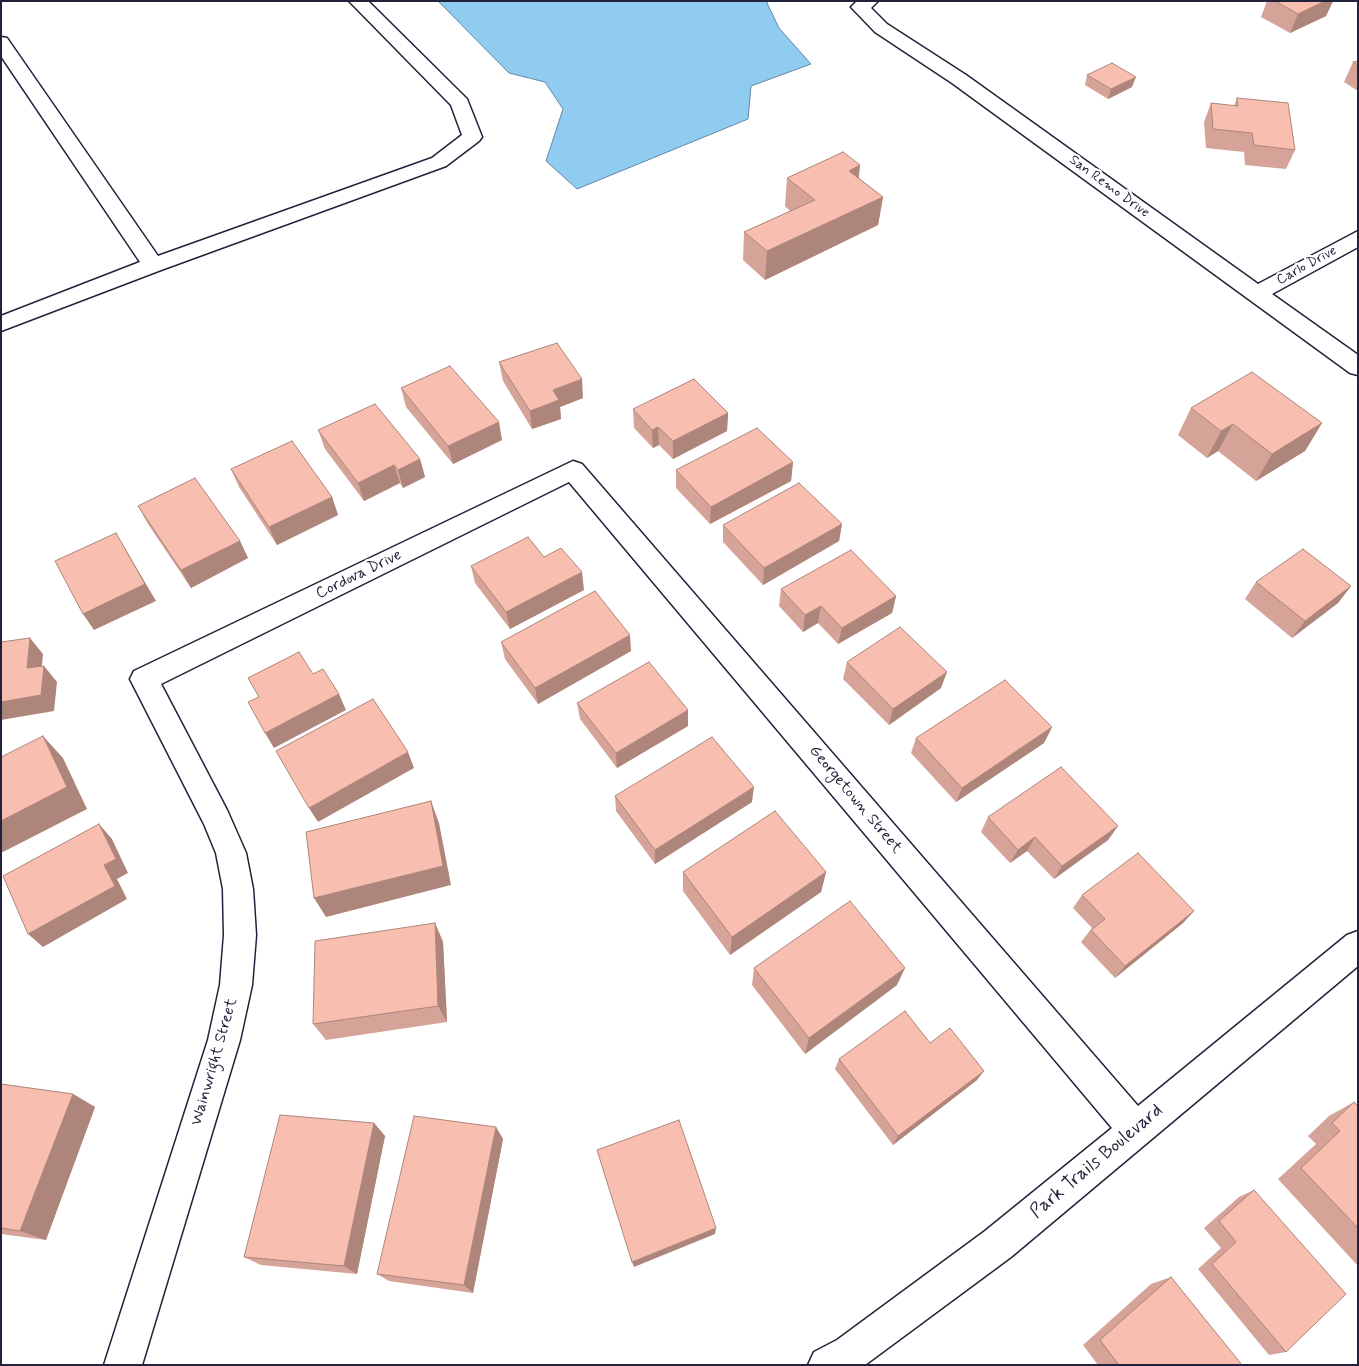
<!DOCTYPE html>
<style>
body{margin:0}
#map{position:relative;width:1359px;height:1366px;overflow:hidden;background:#fff;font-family:Mynerve,sans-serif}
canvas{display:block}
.frame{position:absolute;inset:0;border:2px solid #22223b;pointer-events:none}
</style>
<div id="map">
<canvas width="1359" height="1366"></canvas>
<div class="frame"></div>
</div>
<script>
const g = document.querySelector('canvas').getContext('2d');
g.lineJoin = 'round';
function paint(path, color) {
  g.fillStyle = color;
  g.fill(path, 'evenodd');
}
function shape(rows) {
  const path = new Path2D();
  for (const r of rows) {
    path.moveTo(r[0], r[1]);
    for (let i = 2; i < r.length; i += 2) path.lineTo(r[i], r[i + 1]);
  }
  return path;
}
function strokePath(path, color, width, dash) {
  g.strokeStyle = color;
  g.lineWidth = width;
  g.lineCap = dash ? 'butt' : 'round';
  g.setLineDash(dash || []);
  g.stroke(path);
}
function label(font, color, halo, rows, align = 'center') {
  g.font = font + ' Mynerve,sans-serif';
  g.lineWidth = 4.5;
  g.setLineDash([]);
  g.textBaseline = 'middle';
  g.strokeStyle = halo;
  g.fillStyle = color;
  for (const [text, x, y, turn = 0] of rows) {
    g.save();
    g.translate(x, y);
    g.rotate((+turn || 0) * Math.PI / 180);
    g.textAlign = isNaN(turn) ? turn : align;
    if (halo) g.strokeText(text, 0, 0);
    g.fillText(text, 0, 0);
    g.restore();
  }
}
const water = shape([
 [438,1,768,1,767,3,779,28,811,64,751,86,748,119,577,189,546,161,563,109,545,82,509,73,438,1]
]);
const street = shape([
 [349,1,368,1,467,99,482,137,479,141,446,166,161,270,1,331,1,316,140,262,1,56,1,37,7,38,158,256,432,158,462,135,451,105,349,1],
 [857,1,878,1,871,8,887,24,966,75,1258,284,1358,231,1358,247,1272,294,1358,355,1358,375,1350,373,952,83,875,32,851,7,857,1],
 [573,461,582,464,1138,1106,1347,935,1358,931,1358,966,1011,1257,865,1365,808,1365,814,1352,837,1340,985,1231,1112,1128,569,482,161,684,227,810,246,853,253,889,256,935,252,985,240,1040,142,1365,104,1365,208,1040,220,985,224,935,223,889,216,853,204,824,130,679,134,671,573,461]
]);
const wall = shape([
 [1267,1,1333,1,1326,16,1290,33,1261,17],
 [1358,61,1358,91,1344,82,1353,62],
 [1087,75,1132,87,1108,99,1085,85],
 [1237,98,1295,150,1286,169,1245,165,1244,152,1206,148,1204,122,1211,103,1234,106],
 [860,165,859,178,883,197,878,225,765,280,743,260,744,232,790,211,785,206,787,178],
 [499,362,583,398,560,407,561,419,532,429,503,381],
 [401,388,502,440,453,464,406,407],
 [1191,408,1322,423,1305,451,1256,481,1218,451,1207,458,1178,435],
 [633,409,728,413,727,431,673,459,659,445,653,448,634,428],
 [318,430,420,459,425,477,403,488,400,483,364,501,325,449],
 [793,462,791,481,710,524,676,488,676,470],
 [231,469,332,497,338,515,277,545,239,487],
 [138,506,240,541,248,558,191,588,148,524],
 [842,524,839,541,763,585,723,542,723,525],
 [544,557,584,590,510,629,475,583,471,566],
 [1256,582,1351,586,1338,603,1292,638,1245,599],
 [781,589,896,596,892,613,838,644,818,623,803,632,779,606],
 [501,642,631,651,538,704,505,659],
 [847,662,941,688,889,725,843,679],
 [577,703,688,726,617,768,580,719],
 [1052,727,1044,743,956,802,911,753,916,738],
 [615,796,752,802,655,864,616,811],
 [988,817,1118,826,1108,840,1054,879,1027,851,1010,863,981,832],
 [683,872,826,872,821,892,730,955,683,891],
 [1082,895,1194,911,1183,923,1115,978,1081,942,1092,928,1073,908],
 [435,923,443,942,447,1022,326,1040,313,1024],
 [754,968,897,985,805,1054,752,985],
 [930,1043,977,1080,893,1145,835,1069,839,1059],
 [1,1084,73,1094,95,1107,46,1240,1,1234],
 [1354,1102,1358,1106,1358,1266,1278,1179,1316,1144,1308,1136,1329,1116],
 [374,1123,385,1136,357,1274,261,1265,244,1257],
 [496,1127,503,1139,473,1293,389,1281,377,1274],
 [1254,1190,1286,1352,1269,1355,1198,1269,1221,1248,1204,1228,1239,1197],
 [1171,1277,1242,1365,1098,1365,1083,1345,1151,1284]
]);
const shadedWall = shape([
 [1325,1,1333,1,1326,16,1290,33,1298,14],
 [1136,77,1132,87,1108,99,1111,89],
 [860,165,856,194,849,171],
 [883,197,878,225,765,280,767,251],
 [582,379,583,398,560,407,561,419,532,429,530,411,553,390],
 [728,413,727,431,673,459,673,441],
 [499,422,502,440,453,464,448,446],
 [1322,423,1305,451,1256,481,1272,454],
 [1233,424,1218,451,1207,458,1221,431],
 [658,427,659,445,653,448,652,430],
 [420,459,425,477,403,488,398,470],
 [793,462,791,481,710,524,711,507],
 [394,465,400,483,364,501,358,483],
 [332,497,338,515,277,545,269,527],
 [842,524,839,541,763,585,764,568],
 [116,533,156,601,94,630,83,614],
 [240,541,248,558,191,588,181,570],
 [582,572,584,590,510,629,506,612],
 [1351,586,1338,603,1292,638,1305,621],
 [896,596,892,613,838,644,842,628],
 [821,606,818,623,803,632,805,615],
 [630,635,631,651,538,704,535,688],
 [30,638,43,654,40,685,27,668],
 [44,666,57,682,54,711,1,720,1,702],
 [947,672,941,688,889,725,893,709],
 [339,694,346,710,274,748,265,733],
 [688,710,688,726,617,768,616,753],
 [1052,727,1044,743,956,802,962,788],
 [43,736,63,758,87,809,1,853,1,821],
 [408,752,414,768,318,822,309,808],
 [754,787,752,802,655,864,655,850],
 [431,801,439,823,451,885,326,917,314,898],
 [99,824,112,839,128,873,117,879,127,899,43,947,28,934,104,865],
 [1118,826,1108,840,1054,879,1062,866],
 [1035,837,1027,851,1010,863,1018,850],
 [826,872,821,892,730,955,732,937],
 [1194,911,1183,923,1115,978,1125,966],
 [435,923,443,942,447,1022,438,1006],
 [905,968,897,985,805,1054,809,1038],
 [984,1071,977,1080,893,1145,898,1136],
 [73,1094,95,1107,46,1240,20,1231],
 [374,1123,385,1136,357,1274,344,1266],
 [496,1127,503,1139,473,1293,464,1285],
 [716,1228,715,1234,634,1267,632,1262]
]);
const building = shape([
 [1275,1,1325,1,1298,14,1275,1],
 [1358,61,1358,65,1353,62,1358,61],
 [1112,63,1136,77,1111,89,1087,75,1112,63],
 [1237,98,1288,103,1295,150,1254,145,1252,133,1213,129,1211,103,1238,106,1237,98],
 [843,152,860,165,849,171,883,197,767,251,744,232,815,200,787,178,843,152],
 [557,343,582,379,553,390,559,400,530,411,499,362,557,343],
 [450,366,499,422,448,446,401,388,450,366],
 [1252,372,1322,423,1272,454,1233,424,1221,431,1191,408,1252,372],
 [694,379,728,413,673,441,658,427,652,430,633,409,694,379],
 [375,404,420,459,398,470,394,465,358,483,318,430,375,404],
 [757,428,793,462,711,507,676,470,757,428],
 [292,441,332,497,269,527,231,469,292,441],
 [195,478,240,541,181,570,138,506,195,478],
 [799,483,842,524,764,568,723,525,799,483],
 [116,533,145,584,83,614,55,561,116,533],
 [528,537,544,557,561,548,582,572,506,612,471,566,528,537],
 [1303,549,1351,586,1305,621,1256,582,1303,549],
 [851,550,896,596,842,628,821,606,805,615,781,589,851,550],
 [595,591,630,635,535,688,501,642,595,591],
 [900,627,947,672,893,709,847,662,900,627],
 [30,638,27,668,44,666,41,695,1,702,1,642,30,638],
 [299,652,313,674,323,669,339,694,265,733,248,702,259,697,248,678,299,652],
 [649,662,688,710,616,753,577,703,649,662],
 [1005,680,1052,727,962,788,916,738,1005,680],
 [373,699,408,752,309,808,276,751,373,699],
 [43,736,67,787,1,821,1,757,43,736],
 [712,737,754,787,655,850,615,796,712,737],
 [1061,767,1118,826,1062,866,1035,837,1018,850,988,817,1061,767],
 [431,801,443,866,314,898,306,832,431,801],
 [775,811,826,872,732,937,683,872,775,811],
 [99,824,116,859,104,865,115,886,28,934,3,876,99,824],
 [1138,853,1194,911,1125,966,1091,930,1105,919,1082,895,1138,853],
 [850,901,905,968,809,1038,754,968,850,901],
 [435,923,438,1006,313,1024,315,941,435,923],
 [905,1011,930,1043,950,1028,984,1071,898,1136,839,1059,905,1011],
 [1,1084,73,1094,20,1231,1,1228,1,1084],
 [1354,1102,1358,1106,1358,1228,1301,1168,1340,1131,1332,1123,1354,1102],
 [280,1115,374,1123,344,1266,244,1257,280,1115],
 [414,1116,496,1127,464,1285,377,1274,414,1116],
 [679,1120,716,1228,632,1262,597,1150,679,1120],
 [1254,1190,1346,1294,1286,1352,1212,1264,1236,1242,1219,1221,1254,1190],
 [1171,1277,1242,1365,1119,1365,1100,1340,1171,1277]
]);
const farStreetnames = [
 ["San Remo Drive",1109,187,36],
 ["Carlo Drive",1307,266,-29]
];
const streetNames = [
 ["Cordova Drive",359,575,-26],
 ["Georgetown Street",855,800,50],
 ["Wainwright Street",215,1062,-74]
];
const nearStreetnames = [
 ["Park Trails Boulevard",1097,1162,-40]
];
paint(water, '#90cbf0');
strokePath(water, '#6487a8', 1);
strokePath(street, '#22223b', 3);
paint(street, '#fff');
paint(wall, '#d5a397');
paint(shadedWall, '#ae857b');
paint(building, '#f8beb0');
strokePath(building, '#ae857b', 1);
label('14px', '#22223b', '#fff', farStreetnames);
label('16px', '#22223b', '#fff', streetNames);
label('19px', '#22223b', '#fff', nearStreetnames);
</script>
